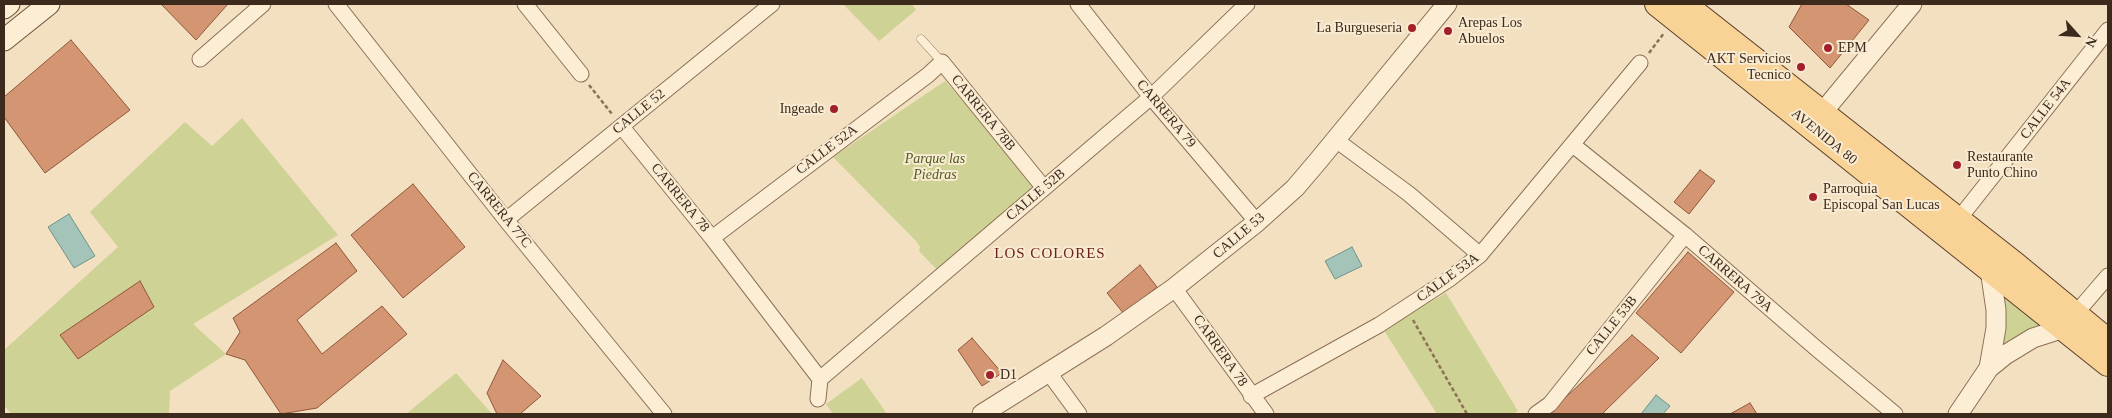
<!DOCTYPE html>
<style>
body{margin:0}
#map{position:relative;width:2112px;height:418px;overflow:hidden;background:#f2e0c1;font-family:Georgia,serif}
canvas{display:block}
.frame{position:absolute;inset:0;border:5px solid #3c2a1c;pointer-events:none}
.north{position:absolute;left:2052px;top:10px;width:50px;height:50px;-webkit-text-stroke:4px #f9ebd2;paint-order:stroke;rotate:116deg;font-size:14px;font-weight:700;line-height:20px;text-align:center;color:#3c2a1c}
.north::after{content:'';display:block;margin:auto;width:18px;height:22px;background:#3c2a1c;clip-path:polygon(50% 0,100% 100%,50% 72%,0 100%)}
</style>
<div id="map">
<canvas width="2112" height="418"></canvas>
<div class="frame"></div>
<div class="north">N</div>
</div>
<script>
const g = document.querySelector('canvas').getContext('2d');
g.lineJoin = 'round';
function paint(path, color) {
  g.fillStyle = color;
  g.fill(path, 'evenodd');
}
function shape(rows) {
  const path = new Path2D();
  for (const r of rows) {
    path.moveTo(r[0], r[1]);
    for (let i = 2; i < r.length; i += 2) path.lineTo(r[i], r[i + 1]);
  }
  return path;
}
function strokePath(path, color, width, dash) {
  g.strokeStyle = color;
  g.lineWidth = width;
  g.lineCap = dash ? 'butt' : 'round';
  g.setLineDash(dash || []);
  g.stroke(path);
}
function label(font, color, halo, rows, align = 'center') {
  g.font = font + ' Georgia,serif';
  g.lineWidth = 4;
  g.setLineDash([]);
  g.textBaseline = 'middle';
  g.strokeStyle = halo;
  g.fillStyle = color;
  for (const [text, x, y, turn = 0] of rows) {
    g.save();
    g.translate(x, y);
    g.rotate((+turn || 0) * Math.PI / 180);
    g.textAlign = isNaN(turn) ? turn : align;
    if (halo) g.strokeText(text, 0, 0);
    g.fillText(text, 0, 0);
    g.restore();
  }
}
const green = shape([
 [843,4,912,4,916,10,879,41],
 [945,81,1038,184,940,273,919,251,920,247,917,242,833,157],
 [242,118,338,235,193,324,226,354,170,391,169,414,12,414,4,406,4,350,118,247,90,212,185,122,212,146],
 [1446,293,1518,411,1513,414,1437,414,1383,329],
 [2000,294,2045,327,2018,336,2001,350,2006,328,2005,309],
 [456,373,492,414,406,414],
 [862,378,887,414,833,414,826,404]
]);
const water = shape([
 [69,214,95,256,74,268,48,227,69,214],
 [1352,247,1362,266,1335,279,1325,261,1352,247],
 [1656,395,1670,406,1663,414,1641,414,1656,395]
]);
const building = shape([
 [161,4,228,4,196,40,161,4],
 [1802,4,1846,4,1869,20,1830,68,1789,27,1802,4],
 [71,40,130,110,45,173,4,117,4,97,71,40],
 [1700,170,1715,181,1689,214,1674,202,1700,170],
 [413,184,465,247,403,298,351,235,413,184],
 [336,243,357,271,297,320,322,354,382,306,407,334,317,408,281,414,245,360,226,354,240,332,233,318,336,243],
 [1688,252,1734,292,1681,353,1636,313,1688,252],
 [1140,265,1157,287,1124,314,1107,293,1140,265],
 [140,281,154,307,78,359,60,335,140,281],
 [1632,335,1659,358,1602,414,1548,414,1632,335],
 [972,338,1002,373,982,386,958,350,972,338],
 [503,360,541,396,520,414,497,414,487,393,503,360],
 [1750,403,1757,414,1730,414,1750,403]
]);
const path = shape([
 [1649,53,1664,33],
 [589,85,612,114],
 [1413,320,1467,414]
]);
const service = shape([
 [921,39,942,62]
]);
const minor = shape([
 [336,4,506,220,664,414],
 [525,4,581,74],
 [1078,4,1151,97,1257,222],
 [200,59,263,4],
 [622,127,712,238,820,379,818,399],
 [1336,140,1409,194,1480,255],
 [1573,145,1685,235,1817,349,1895,414],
 [506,220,772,4],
 [1954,225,2108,30],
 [712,238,928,75,942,62,1044,188],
 [1174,288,1266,414],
 [2071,319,2108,276],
 [1049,373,1079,414],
 [820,379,1151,97,1247,4],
 [1251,396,1379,325,1448,280,1480,255,1640,63],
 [1536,414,1550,404,1685,235]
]);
const tertiary = shape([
 [1822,113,1912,4],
 [1989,368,1996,328,1996,310,1990,269],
 [982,414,1106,336,1174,288,1257,222,1295,188,1318,161,1447,4],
 [1958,414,1989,368,2005,355,2033,338,2064,328]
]);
const secondary = shape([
 [4,8,9,4],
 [4,40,49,4]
]);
const primary = shape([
 [1657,4,2108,364],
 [1684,4,2016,265,2108,341]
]);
const markers = [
 [1412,28,5,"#a3202a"],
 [1448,31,5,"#a3202a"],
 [1828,48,5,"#a3202a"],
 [1801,67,5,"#a3202a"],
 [834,109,5,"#a3202a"],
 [1957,165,5,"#a3202a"],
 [1813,197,5,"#a3202a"],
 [990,375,5,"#a3202a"]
];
const poiNames = [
 ["Arepas Los",1458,23],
 ["Abuelos",1458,39],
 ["La Burgueseria",1402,28,"right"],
 ["EPM",1838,48],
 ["AKT Servicios",1791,59,"right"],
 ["Tecnico",1791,75,"right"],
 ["Ingeade",824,109,"right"],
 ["Restaurante",1967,157],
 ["Punto Chino",1967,173],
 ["Parroquia",1823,189],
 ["Episcopal San Lucas",1823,205],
 ["D1",1000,375]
];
const streetNames = [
 ["CALLE 54A",2046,109,-52],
 ["CALLE 52",639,112,-39],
 ["CARRERA 78B",983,113,51],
 ["CARRERA 79",1166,114,50],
 ["AVENIDA 80",1824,137,39],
 ["CALLE 52A",827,150,-37],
 ["CALLE 52B",1036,195,-40],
 ["CARRERA 78",680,198,51],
 ["CARRERA 77C",499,210,51],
 ["CALLE 53",1239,236,-40],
 ["CALLE 53A",1448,278,-36],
 ["CARRERA 79A",1735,279,41],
 ["CALLE 53B",1612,326,-51],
 ["CARRERA 78",1220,351,55]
];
const parkNames = [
 ["Parque las",935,159],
 ["Piedras",935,175]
];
const neighbourhoodNames = [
 ["LOS COLORES",1050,254]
];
paint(green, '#ced294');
paint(water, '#a4c4b9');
strokePath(water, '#6a9486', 1);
paint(building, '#d49573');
strokePath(building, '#8f563a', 1);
strokePath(service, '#8e7057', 9);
strokePath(minor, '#8e7057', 17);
strokePath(tertiary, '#8e7057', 21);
strokePath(secondary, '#70513a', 23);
strokePath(primary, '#5b3e2b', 26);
strokePath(path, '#8e7057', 2.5, [4, 2.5]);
strokePath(service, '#fceed5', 8);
strokePath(minor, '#fceed5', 15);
strokePath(tertiary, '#fceed5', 19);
strokePath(secondary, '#fceed5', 21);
strokePath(primary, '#f9d395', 24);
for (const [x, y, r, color] of markers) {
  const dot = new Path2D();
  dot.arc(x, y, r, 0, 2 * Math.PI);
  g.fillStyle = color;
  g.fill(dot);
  strokePath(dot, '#f9ebd2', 2);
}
label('14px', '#3c2a1c', '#f9ebd2', poiNames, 'left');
label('14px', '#3c2a1c', '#f9ebd2', streetNames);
label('italic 14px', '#505b21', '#f9ebd2', parkNames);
g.letterSpacing = '1px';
label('15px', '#6d2317', '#f9ebd2', neighbourhoodNames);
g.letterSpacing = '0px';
</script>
